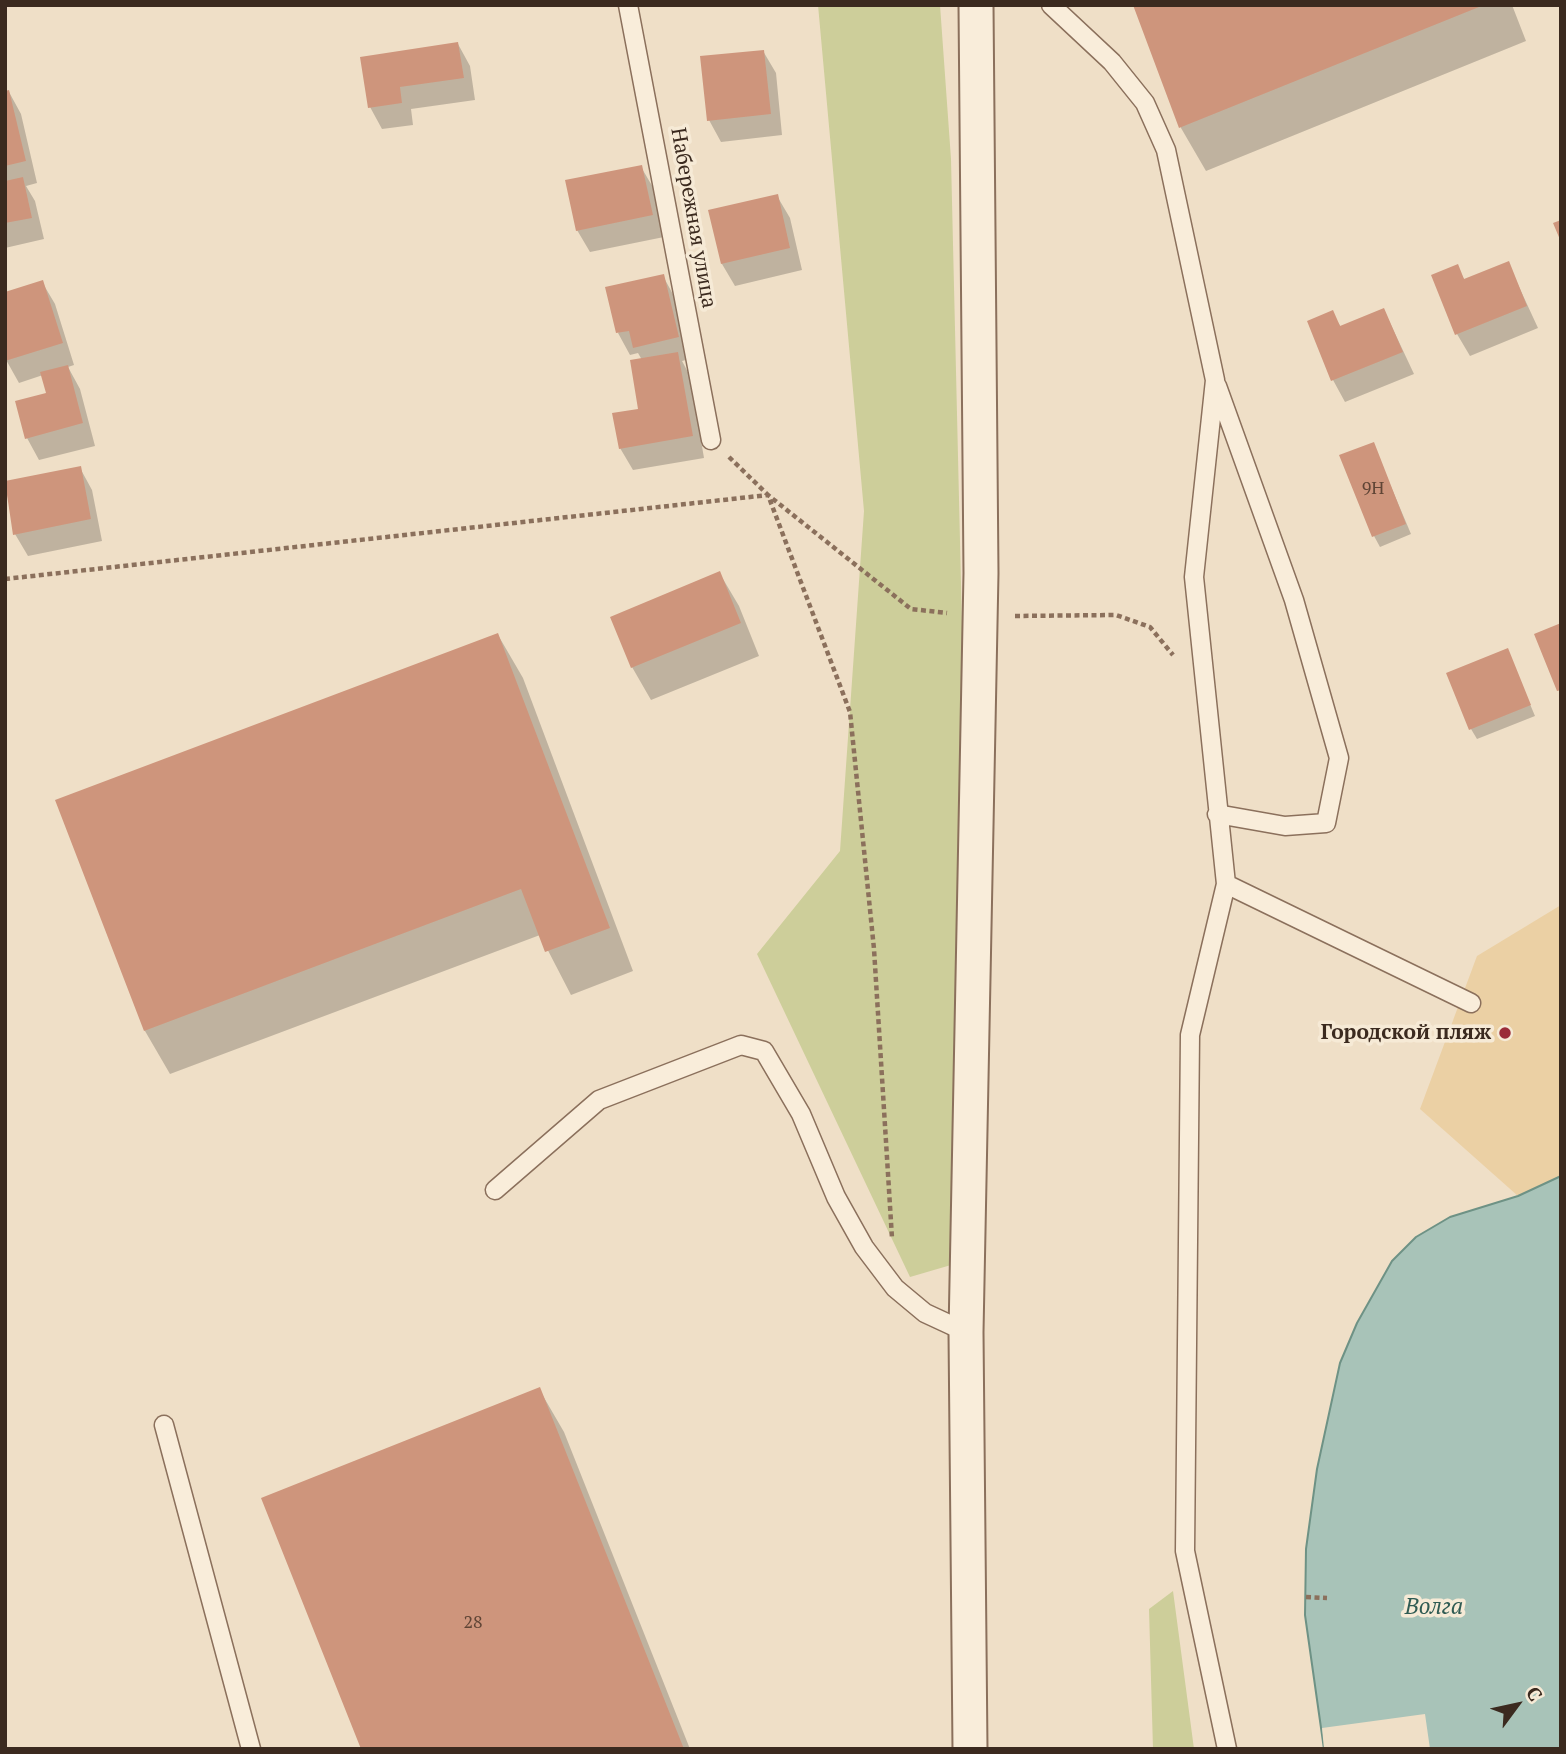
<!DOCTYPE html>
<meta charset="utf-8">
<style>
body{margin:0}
#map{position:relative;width:1566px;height:1754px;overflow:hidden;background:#efdfc7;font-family:"PT Serif",serif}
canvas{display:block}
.frame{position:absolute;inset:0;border:7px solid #3b2a1f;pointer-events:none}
.north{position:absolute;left:1482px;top:1670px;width:70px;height:70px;-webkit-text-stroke:5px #f6ead6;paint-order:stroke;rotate:57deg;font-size:19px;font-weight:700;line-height:28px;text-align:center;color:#3b2a1f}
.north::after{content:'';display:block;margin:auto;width:24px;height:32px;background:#3b2a1f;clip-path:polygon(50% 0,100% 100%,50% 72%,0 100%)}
</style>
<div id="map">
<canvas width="1566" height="1754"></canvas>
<div class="frame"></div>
<div class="north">С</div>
</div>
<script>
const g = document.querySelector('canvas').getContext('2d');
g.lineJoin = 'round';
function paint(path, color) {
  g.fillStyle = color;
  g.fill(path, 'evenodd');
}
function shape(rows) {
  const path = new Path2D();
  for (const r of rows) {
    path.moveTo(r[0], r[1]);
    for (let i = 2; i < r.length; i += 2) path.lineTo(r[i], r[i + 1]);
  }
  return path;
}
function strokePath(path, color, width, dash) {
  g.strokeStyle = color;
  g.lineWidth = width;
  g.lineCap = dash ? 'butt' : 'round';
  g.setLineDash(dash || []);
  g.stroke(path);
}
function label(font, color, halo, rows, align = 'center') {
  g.font = font + ' "PT Serif",serif';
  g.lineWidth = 7;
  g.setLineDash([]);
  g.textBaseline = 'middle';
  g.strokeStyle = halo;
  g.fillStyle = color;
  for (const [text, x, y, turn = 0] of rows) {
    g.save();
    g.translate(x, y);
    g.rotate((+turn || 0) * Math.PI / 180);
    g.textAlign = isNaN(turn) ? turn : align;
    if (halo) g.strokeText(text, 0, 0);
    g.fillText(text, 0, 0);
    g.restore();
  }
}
const green = shape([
 [818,5,940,5,951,159,963,669,951,1265,910,1277,757,954,840,851,864,511],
 [1173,1591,1194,1749,1153,1749,1149,1609]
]);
const sand = shape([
 [1561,905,1561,1176,1518,1196,1420,1109,1477,956]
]);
const water = shape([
 [1561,1176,1561,1749,1324,1749,1305,1615,1306,1549,1317,1469,1340,1363,1357,1323,1392,1261,1416,1237,1450,1217,1518,1196,1561,1176]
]);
const pier = shape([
 [1425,1714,1430,1749,1324,1749,1322,1728]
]);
const shadow = shape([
 [1134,5,1512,5,1526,41,1206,171,1181,128],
 [458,44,470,66,475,100,411,109,413,125,382,129,370,107],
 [763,51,776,73,782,135,721,142,709,120],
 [5,92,9,92,21,114,37,183,26,186,35,201,44,239,5,248],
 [641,167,654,189,664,237,590,252,577,230],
 [777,196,790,218,802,270,735,286,722,264,710,212],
 [1508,263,1538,328,1470,356,1457,334,1457,266,1465,281],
 [663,276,675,298,690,359,682,361,690,376,704,458,633,470,620,448,640,410,642,360,638,353,630,355,618,333],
 [42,282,55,304,74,365,68,367,80,389,95,446,39,460,27,438,48,394,43,375,19,383,5,358],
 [1384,310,1414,374,1345,402,1333,380,1332,313,1341,327],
 [1373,444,1411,534,1380,547,1374,536],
 [80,468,92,490,102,541,28,556,15,534,5,483],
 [720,574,739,606,759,656,651,700,632,667],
 [498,635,523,678,633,971,571,995,540,935,170,1074,145,1031,58,801],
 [1507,650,1535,716,1477,739,1471,729],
 [539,1389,564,1432,690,1749,363,1749]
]);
const building = shape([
 [1133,5,1484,5,1179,128],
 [458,42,464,78,400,87,402,103,368,108,360,57],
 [764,50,771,114,707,121,700,56],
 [9,90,26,161,5,166,5,91],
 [642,165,653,215,576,231,565,180],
 [23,177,32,218,5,223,5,181],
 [778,194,790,248,721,264,708,210],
 [1561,220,1561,242,1553,223],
 [1509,261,1527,306,1455,335,1431,275,1458,264,1464,279],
 [664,274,679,337,633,348,629,331,616,333,605,287],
 [43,280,63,343,5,361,5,292],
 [1384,308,1403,352,1331,381,1307,321,1333,310,1340,326],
 [678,352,693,436,619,449,612,413,638,409,630,360],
 [68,365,83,423,25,439,15,401,46,393,40,372],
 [1374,442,1406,524,1372,537,1339,455],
 [81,466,91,519,13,535,5,481],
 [720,571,741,623,631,668,610,617],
 [1561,623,1561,690,1557,691,1534,634],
 [498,633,610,928,545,952,521,889,144,1031,55,800],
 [1508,648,1531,705,1469,730,1446,673],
 [540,1387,684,1749,361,1749,261,1498]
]);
const path = shape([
 [729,457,768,495,850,712,874,949,892,1238],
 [5,579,768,495,911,609,947,613],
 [1015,616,1116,615,1150,627,1173,655],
 [1306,1597,1327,1598]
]);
const service = shape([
 [628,5,711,440],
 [1051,5,1112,62,1145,103,1166,150,1215,380,1194,577,1226,884,1471,1003],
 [1217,386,1294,600,1339,758,1326,823,1285,826,1217,814],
 [1226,884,1190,1035,1185,1551,1227,1749],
 [495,1190,599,1100,741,1045,764,1051,801,1114,836,1197,864,1247,895,1288,925,1313,966,1332],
 [164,1425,251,1749]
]);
const minor = shape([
 [970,1749,966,1332,981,573,976,5]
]);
const markers = [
 [1505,1033,7,"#9b2b38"]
];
const numberNames = [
 ["9Н",1373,489],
 ["28",473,1623]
];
const streetNames = [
 ["Набережная улица",693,218,80]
];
const poiNames = [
 ["Городской пляж",1491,1033]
];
const waterNames = [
 ["Волга",1434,1607]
];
paint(green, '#cdce9a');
paint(sand, '#ebd0a4');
paint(water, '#a8c3b8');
strokePath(water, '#6e9285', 2);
paint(pier, '#efdfc7');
paint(shadow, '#0003');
paint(building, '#ce957c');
strokePath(service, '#8b705c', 21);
strokePath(minor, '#8b705c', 37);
strokePath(path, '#8b705c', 4.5, [5, 3.5]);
strokePath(service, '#f9edda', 18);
strokePath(minor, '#f9edda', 33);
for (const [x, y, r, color] of markers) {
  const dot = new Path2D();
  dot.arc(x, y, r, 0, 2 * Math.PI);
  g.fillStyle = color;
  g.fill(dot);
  strokePath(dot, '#f6ead6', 2.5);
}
label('18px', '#604536', null, numberNames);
label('21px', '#3b2a1f', '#f6ead6', streetNames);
label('bold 21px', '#3b2a1f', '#f6ead6', poiNames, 'right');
label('italic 23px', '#2f5b53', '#f6ead6', waterNames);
</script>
